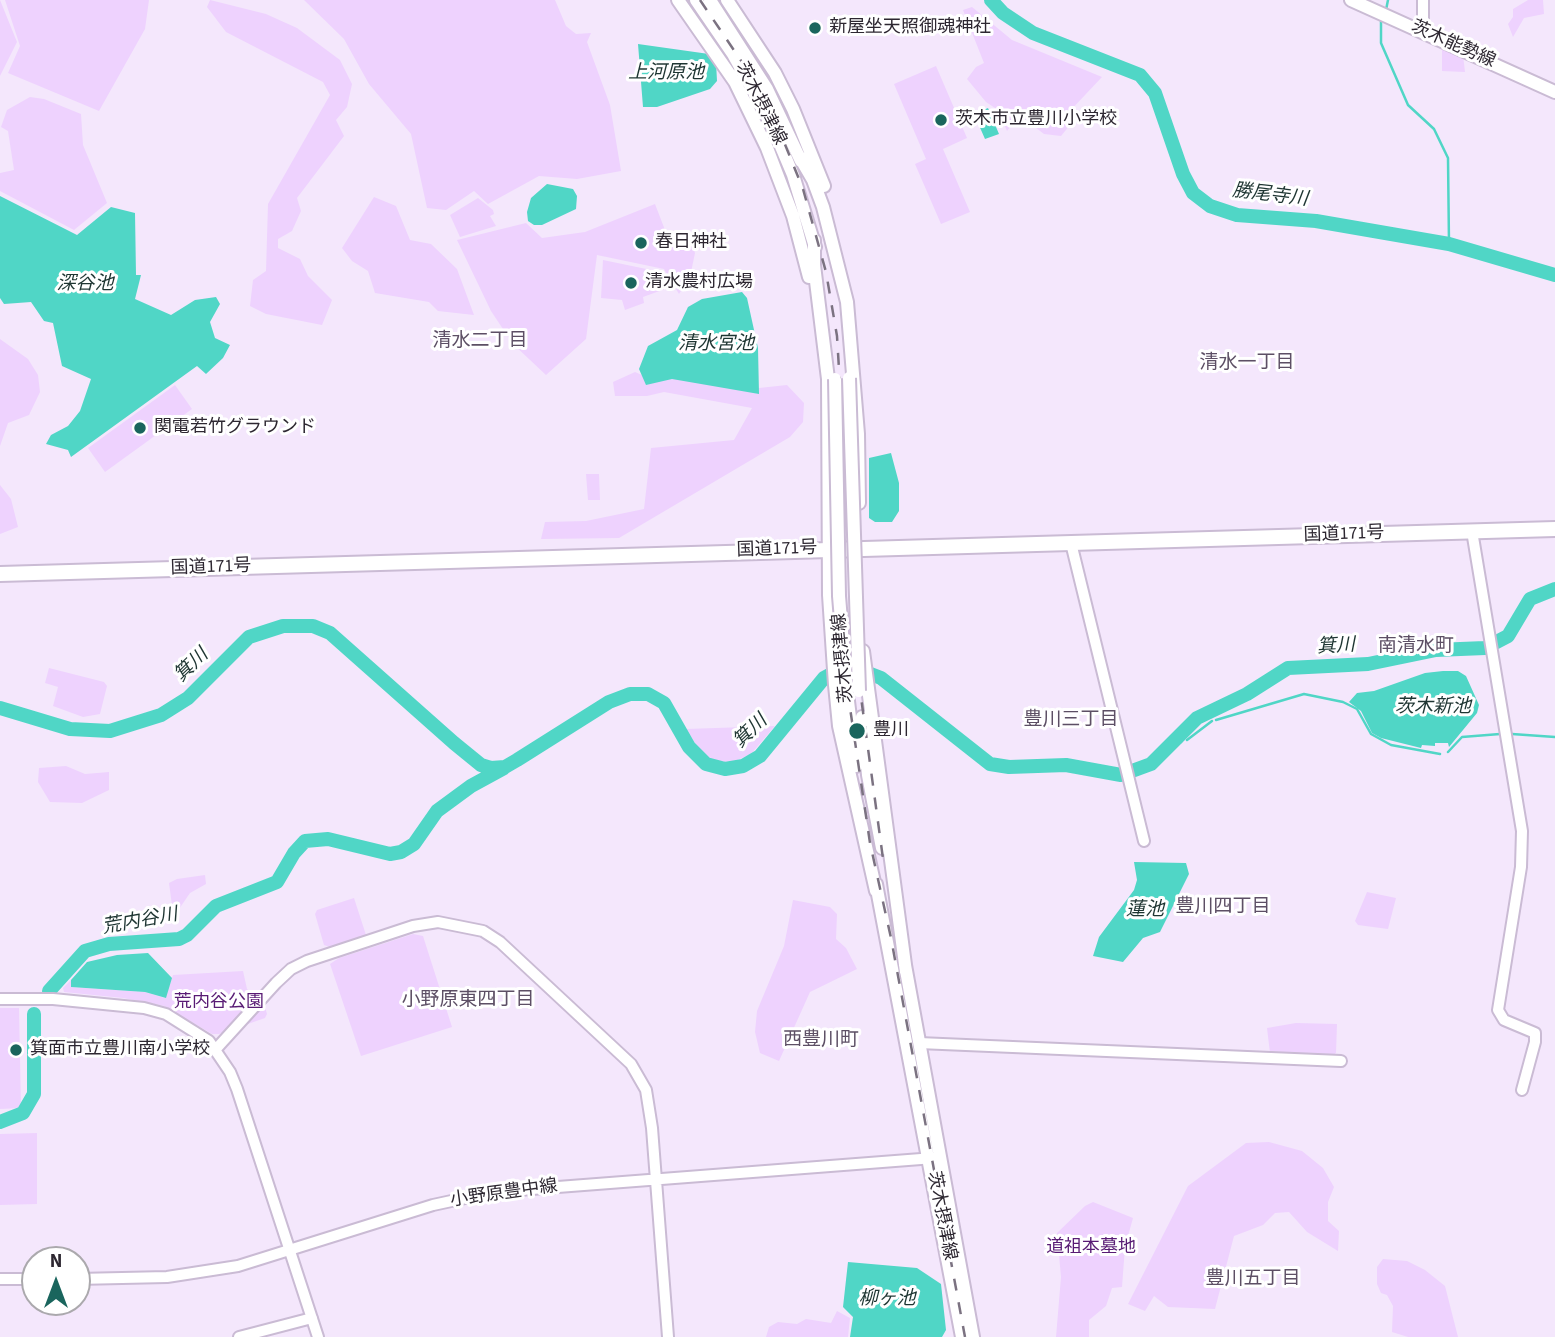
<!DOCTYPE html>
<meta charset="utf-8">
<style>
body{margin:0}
#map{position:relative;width:1555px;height:1337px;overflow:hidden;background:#f4e7fc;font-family:"Source Sans 3",sans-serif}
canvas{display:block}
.north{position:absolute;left:21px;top:1246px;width:70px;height:70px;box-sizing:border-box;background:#fff;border:2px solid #aba9ad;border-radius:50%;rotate:0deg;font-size:19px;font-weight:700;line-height:28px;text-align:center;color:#2d2731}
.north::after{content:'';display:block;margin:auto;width:24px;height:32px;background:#1a655d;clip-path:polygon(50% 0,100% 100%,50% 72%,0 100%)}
</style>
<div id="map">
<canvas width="1555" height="1337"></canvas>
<div class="north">N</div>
</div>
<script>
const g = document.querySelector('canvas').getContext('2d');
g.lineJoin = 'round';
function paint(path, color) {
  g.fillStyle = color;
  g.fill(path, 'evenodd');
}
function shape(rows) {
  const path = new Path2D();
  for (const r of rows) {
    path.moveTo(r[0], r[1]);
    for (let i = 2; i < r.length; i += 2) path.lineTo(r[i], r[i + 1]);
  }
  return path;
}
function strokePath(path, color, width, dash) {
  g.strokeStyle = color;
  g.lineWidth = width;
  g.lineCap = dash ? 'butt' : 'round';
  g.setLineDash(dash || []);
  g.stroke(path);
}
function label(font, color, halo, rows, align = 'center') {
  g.font = font + ' "Source Sans 3","Noto Sans JP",sans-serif';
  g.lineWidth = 6;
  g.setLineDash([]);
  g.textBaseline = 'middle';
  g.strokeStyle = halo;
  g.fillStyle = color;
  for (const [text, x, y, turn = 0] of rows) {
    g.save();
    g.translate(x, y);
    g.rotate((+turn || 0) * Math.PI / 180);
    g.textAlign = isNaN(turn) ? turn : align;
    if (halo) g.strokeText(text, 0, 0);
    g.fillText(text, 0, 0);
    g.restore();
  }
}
const green = shape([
 [0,0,17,42,0,76],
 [5,0,149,0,145,29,99,111,8,73,20,46],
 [210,0,266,14,297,28,340,60,352,84,347,107,336,120,344,136,297,198,301,211,292,231,278,239,278,248,300,259,308,276,332,300,322,325,266,314,250,306,253,280,266,271,268,204,330,95,323,82,226,32,207,7],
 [304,0,555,0,566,26,576,34,591,33,587,42,610,105,621,171,577,179,539,176,488,204,474,191,446,210,427,208,411,134,369,84,344,39],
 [1528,0,1543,0,1544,14,1524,18,1513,37,1508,24,1513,17,1513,9],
 [972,7,1012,40,1102,77,1069,112,1070,125,1061,136,1044,134,1019,115,1007,131,998,110,986,102,967,79,976,67,984,63,963,10],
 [1442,49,1463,55,1465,72,1442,71],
 [936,66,967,138,943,149,970,212,941,224,915,164,926,159,894,84],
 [30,97,44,99,81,114,83,145,107,203,74,230,0,191,0,173,14,170,8,131,1,127,7,110],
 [374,197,396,206,410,240,431,244,457,269,474,315,438,311,429,302,375,293,368,271,352,261,342,248],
 [478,198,493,210,494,214,490,216,496,226,460,237,450,215],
 [655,204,665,230,690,239,695,253,690,277,679,294,664,269,597,255,586,339,546,375,513,344,491,311,457,240,526,223,542,238,585,232],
 [603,260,656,271,665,289,643,297,644,303,625,310,622,300,601,298],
 [0,339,28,359,38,375,40,392,29,415,8,423,0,446],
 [635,372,649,378,674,375,759,388,787,385,804,403,803,422,790,437,619,538,541,539,545,522,586,521,644,509,651,448,734,440,752,408,664,392,647,396,615,396,613,382],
 [175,385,192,409,105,472,88,448],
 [586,474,599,474,600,500,588,500],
 [0,485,11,499,18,527,0,534],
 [49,668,104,682,107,686,100,714,83,717,53,706,58,687,45,683],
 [775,726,751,754,733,762,706,761,686,729],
 [66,766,85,774,109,772,109,790,82,803,50,802,38,782,39,768],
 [205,875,206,884,190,893,177,912,173,913,169,883,177,879],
 [1367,892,1396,898,1388,929,1358,925,1355,921],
 [354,898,366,935,330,947,324,945,315,914,317,910],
 [793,900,830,907,837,914,836,939,846,948,857,969,810,992,779,1061,760,1053,755,1032,757,1011,784,946],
 [413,934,423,936,452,1027,361,1056,330,964,339,958],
 [243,971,247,989,265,1007,267,1014,265,1018,219,1034,212,1034,164,1006,123,998,64,992,63,988,71,980,71,987,145,992,165,998,173,975],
 [0,1008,19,1008,21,1108,0,1109],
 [1296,1023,1337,1024,1336,1053,1332,1056,1270,1053,1267,1028],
 [37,1133,37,1204,0,1205,0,1134],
 [1269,1142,1302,1151,1323,1168,1334,1187,1328,1202,1328,1221,1339,1231,1338,1251,1307,1232,1289,1212,1275,1213,1263,1225,1234,1236,1215,1309,1168,1307,1154,1296,1145,1311,1128,1304,1188,1186,1246,1143],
 [1093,1202,1133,1218,1125,1247,1122,1287,1112,1288,1106,1306,1089,1320,1089,1337,1056,1337,1061,1277,1057,1233,1085,1206],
 [1383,1259,1407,1261,1425,1270,1445,1286,1458,1337,1408,1337,1392,1332,1393,1306,1387,1295,1381,1293,1377,1284,1377,1267],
 [837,1311,850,1318,848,1337,766,1337,769,1327,778,1322,797,1324,806,1319,831,1323]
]);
const water = shape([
 [638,44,709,54,716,62,717,81,710,89,657,107,643,107],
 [988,108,999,134,985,139,974,114],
 [547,184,573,189,577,196,576,209,542,225,534,225,528,221,527,212,531,198],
 [0,196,77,235,111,207,135,213,136,275,141,275,135,299,171,315,195,300,216,297,220,304,210,322,215,338,230,345,223,358,206,374,197,366,71,457,68,450,46,444,51,435,68,426,80,411,91,379,62,366,53,323,44,321,31,302,4,304,0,298],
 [742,292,747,298,758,348,759,394,672,379,646,385,639,369,648,346,677,330,688,307,702,299],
 [891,453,899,483,899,511,892,522,875,522,869,518,869,458],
 [1443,671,1458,671,1466,676,1479,705,1477,713,1449,747,1448,743,1435,743,1435,746,1422,745,1421,748,1381,738,1372,733,1361,711,1349,702,1357,693,1374,691,1425,673],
 [1134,862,1186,863,1189,874,1160,932,1143,938,1123,962,1093,956,1099,937,1134,890,1137,880],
 [148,953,172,978,166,998,145,992,71,987,71,980,87,962,117,955],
 [848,1262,917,1268,941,1284,946,1330,942,1337,850,1337,853,1317,843,1307]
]);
const stream = shape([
 [1386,10,1388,0],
 [1381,19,1381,43,1408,105,1434,129,1448,158,1449,244],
 [1216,720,1304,694,1343,702,1357,709,1371,734,1391,745,1440,754],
 [1512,734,1555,737],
 [1177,739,1181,742],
 [1187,740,1212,721],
 [1448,752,1462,737,1500,734]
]);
const river = shape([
 [991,0,1003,13,1033,33,1140,75,1155,93,1183,174,1193,193,1210,206,1237,215,1316,221,1449,244,1555,275],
 [0,708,70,729,110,731,161,715,188,698,249,637,283,626,313,626,330,633,454,743,481,765,491,768,505,767,517,760,609,702,630,694,648,694,664,703,689,747,706,764,725,769,743,766,760,756,824,678,837,671,855,668,881,678,990,764,1009,767,1066,765,1121,775,1151,764,1197,718,1247,694,1288,668,1368,664,1436,650,1485,648,1508,636,1530,599,1555,589],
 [49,991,85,951,109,944,179,939,187,935,216,906,277,882,294,853,305,841,328,839,390,854,401,852,414,844,437,811,471,786,504,768],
 [0,1122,23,1113,34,1094,34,1014]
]);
const secondary = shape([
 [1423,0,1423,32],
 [1472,531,1522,831,1521,867,1498,1010,1504,1020,1535,1033,1535,1042,1522,1090],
 [1071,543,1144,841],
 [0,999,53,999,144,1008,166,1014,209,1041,230,1072,237,1089,318,1337],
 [919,1043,1341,1061],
 [216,1049,276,983,291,969,307,961,413,926,438,922,483,931,500,942,631,1064,646,1090,652,1128,668,1337],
 [0,1279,35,1279],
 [77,1279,167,1277,238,1266,433,1205,493,1192,934,1158],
 [239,1337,312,1318]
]);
const primary = shape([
 [678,0,735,82,767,148,793,216,809,277],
 [696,0,733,54,771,123,793,175,815,247],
 [710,0,767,89,801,161],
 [727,0,775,73,793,109,824,186],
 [1351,0,1555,92],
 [799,156,813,180,823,207,847,302,858,434,859,503],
 [814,240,814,265,828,379,829,595,835,685,839,726,876,891],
 [863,651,906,972],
 [847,693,856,766],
 [862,717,868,775,882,848],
 [876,884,962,1337],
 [905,965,973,1337]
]);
const highway = shape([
 [0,574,1555,529]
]);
const rail = shape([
 [700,0,746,68,778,127,803,189,826,272,837,336,841,402,842,601,845,674,870,843,891,938,965,1337],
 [852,631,884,866]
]);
const primaryBridge = shape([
 [849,378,859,691],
 [835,379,839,596,847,693]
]);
const markers = [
 [815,28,7,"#1a655d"],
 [941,120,7,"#1a655d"],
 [641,243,7,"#1a655d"],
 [631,283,7,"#1a655d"],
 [140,428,7,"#1a655d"],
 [857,731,9,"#1a655d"],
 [16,1050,7,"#1a655d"]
];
const poiNames = [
 ["新屋坐天照御魂神社",829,28],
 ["茨木市立豊川小学校",955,120],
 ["春日神社",655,243],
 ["清水農村広場",645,283],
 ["関電若竹グラウンド",154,428],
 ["豊川",873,731],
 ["箕面市立豊川南小学校",30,1050]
];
const streetNames = [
 ["茨木能勢線",1453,45,24],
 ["茨木摂津線",760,104,63],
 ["国道171号",1344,535,-2],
 ["国道171号",777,550,-2],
 ["国道171号",211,568,-2],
 ["茨木摂津線",844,658,-95],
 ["小野原豊中線",504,1194,-8],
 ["茨木摂津線",941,1216,79]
];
const parkNames = [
 ["荒内谷公園",219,1003],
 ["道祖本墓地",1091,1248]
];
const waterNames = [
 ["上河原池",666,74],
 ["勝尾寺川",1270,196,7],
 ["深谷池",85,285],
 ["清水宮池",716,345],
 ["箕川",1336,647,-3],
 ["箕川",192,666,-44],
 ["茨木新池",1433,708],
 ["箕川",751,732,-44],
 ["蓮池",1145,911],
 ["荒内谷川",140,922,-10],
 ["柳ヶ池",887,1300]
];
const neighbourhoodNames = [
 ["清水二丁目",480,342],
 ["清水一丁目",1247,364],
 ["南清水町",1416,647],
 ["豊川三丁目",1071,721],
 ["豊川四丁目",1223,908],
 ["小野原東四丁目",468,1001],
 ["西豊川町",821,1041],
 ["豊川五丁目",1253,1280]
];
paint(green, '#eed2fe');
paint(water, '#50d6c6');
strokePath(stream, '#50d6c6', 2.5);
strokePath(river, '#50d6c6', 14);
strokePath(secondary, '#cabbd4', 14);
strokePath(primary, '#cabbd4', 16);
strokePath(highway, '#cabbd4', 18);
strokePath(secondary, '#fff', 10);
strokePath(primary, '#fff', 12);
strokePath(highway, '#fff', 14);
strokePath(rail, '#7b7281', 2.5, [12, 12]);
strokePath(primaryBridge, '#cabbd4', 16, []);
strokePath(primaryBridge, '#fff', 12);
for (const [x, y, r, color] of markers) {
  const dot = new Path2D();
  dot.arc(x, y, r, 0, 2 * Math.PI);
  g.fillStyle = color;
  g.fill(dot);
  strokePath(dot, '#fff', 2.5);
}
label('18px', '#2d2731', '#fff', poiNames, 'left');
label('18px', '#2d2731', '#fff', streetNames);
label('18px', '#581b74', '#fff', parkNames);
label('italic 19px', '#1e3532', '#fff', waterNames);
label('19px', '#5d4f65', '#fff', neighbourhoodNames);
</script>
